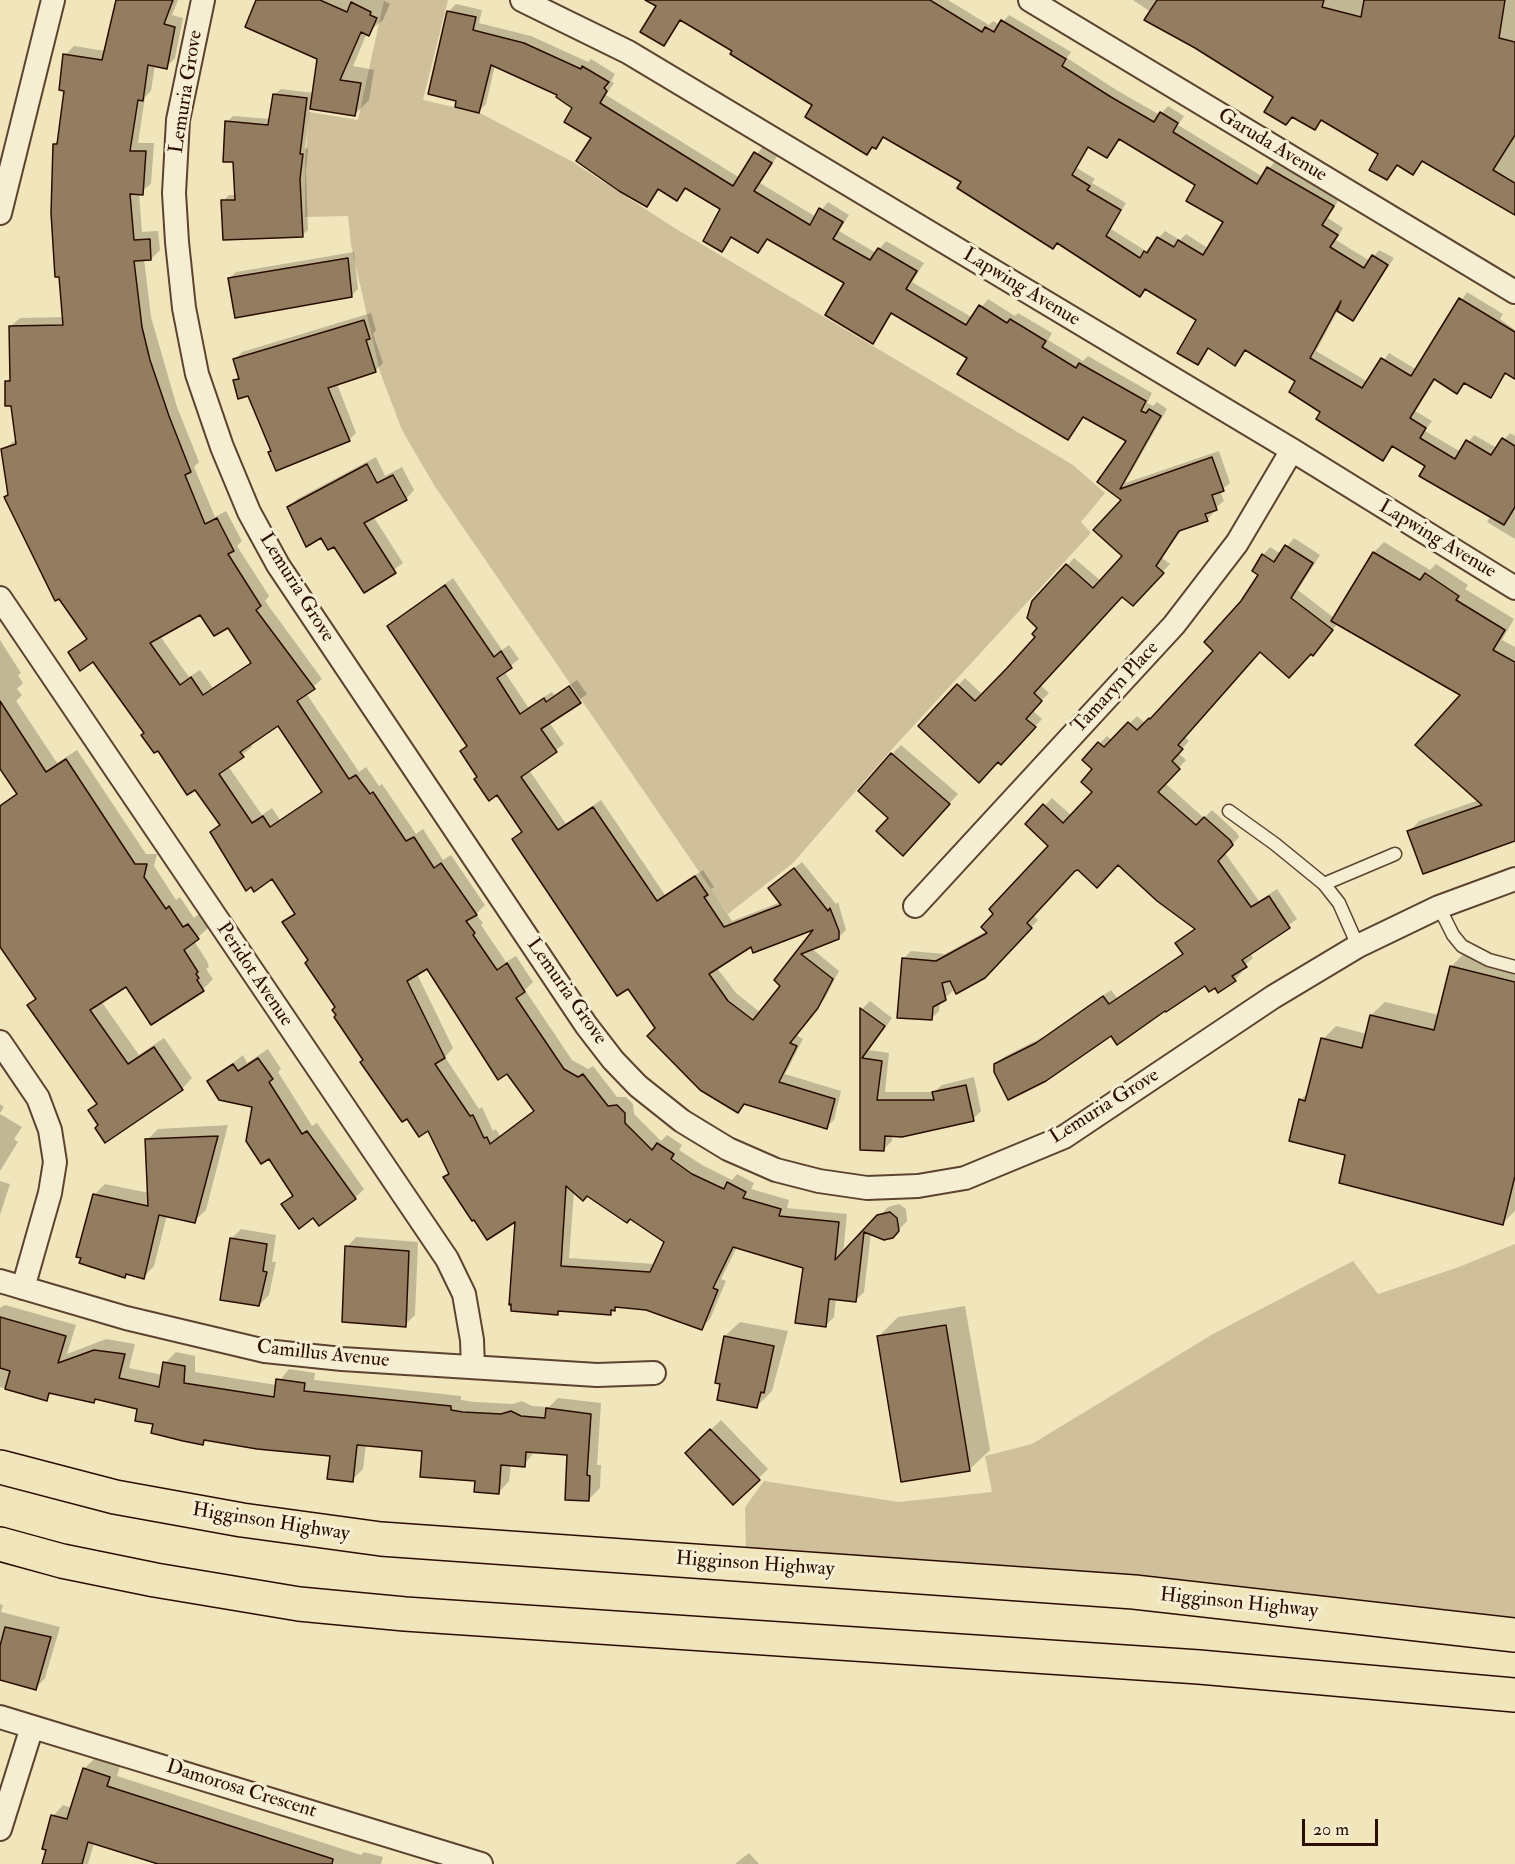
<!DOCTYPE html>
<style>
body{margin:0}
#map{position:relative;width:1515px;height:1864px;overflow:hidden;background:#f1e5bb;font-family:"IM FELL Double Pica",serif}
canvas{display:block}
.scale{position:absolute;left:1302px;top:1819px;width:76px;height:27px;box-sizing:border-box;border:3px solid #2b0d00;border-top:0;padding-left:8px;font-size:18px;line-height:21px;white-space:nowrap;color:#2b0d00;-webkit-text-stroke:4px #f6eed3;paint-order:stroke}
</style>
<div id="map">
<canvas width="1515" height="1864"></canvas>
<div class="scale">20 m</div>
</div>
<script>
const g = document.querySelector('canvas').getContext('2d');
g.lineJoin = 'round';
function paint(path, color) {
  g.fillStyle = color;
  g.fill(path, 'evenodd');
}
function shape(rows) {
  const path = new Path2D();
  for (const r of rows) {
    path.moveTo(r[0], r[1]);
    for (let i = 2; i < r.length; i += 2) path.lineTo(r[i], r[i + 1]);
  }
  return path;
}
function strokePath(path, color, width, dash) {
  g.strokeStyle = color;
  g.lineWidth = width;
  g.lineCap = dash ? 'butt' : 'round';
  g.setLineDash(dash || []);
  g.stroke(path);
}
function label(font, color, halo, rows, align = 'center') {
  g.font = font + ' "IM FELL Double Pica",serif';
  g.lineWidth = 6;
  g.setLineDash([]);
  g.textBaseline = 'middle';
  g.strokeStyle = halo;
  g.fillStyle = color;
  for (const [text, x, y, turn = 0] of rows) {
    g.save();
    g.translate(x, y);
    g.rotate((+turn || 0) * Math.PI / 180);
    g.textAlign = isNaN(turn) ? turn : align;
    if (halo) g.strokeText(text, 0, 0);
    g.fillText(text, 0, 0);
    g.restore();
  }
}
const green = shape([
 [384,0,448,0,423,100,480,113,573,162,673,227,1073,465,1105,493,1081,522,1091,533,894,747,793,863,728,914,434,485,402,430,380,372,351,245,348,216,305,217,305,163,309,112,358,120],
 [1515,1244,1515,1632,746,1561,745,1507,764,1481,899,1502,992,1492,985,1456,1032,1444,1213,1334,1353,1261,1378,1294,1459,1267]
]);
const shadow = shape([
 [118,0,178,0,172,15,183,18,175,58,166,67,155,65,151,91,145,97,138,143,154,143,151,184,139,193,142,232,158,231,160,250,151,259,144,259,151,317,177,407,199,462,194,467,215,517,226,511,242,541,237,546,269,596,265,601,322,679,306,693,359,772,366,767,379,786,382,784,416,834,423,829,443,860,451,855,485,905,476,914,483,923,481,925,506,962,516,956,533,982,525,990,572,1060,588,1069,593,1066,617,1097,626,1097,633,1104,634,1114,661,1141,667,1135,682,1145,679,1150,702,1165,732,1180,737,1174,754,1183,751,1189,789,1200,787,1208,847,1214,843,1254,888,1207,899,1204,906,1209,907,1221,892,1237,871,1233,864,1292,855,1301,836,1298,834,1317,825,1326,804,1267,737,1247,721,1279,726,1281,710,1319,701,1328,646,1309,618,1306,610,1313,561,1310,557,1314,517,1219,445,1177,450,1172,428,1129,365,1059,338,1015,337,1007,310,960,284,922,296,912,273,877,212,832,220,823,196,787,158,749,93,660,70,652,87,638,9,494,2,450,17,439,13,404,6,382,11,377,11,326,20,318,65,317,54,145,59,140,66,90,65,55,74,46,105,51],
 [200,613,228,625,252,662,213,688,200,670,189,677,160,636],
 [279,724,323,791,280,820,272,808,262,815,228,766,252,747,250,744],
 [428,967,535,1110,500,1136,496,1129,493,1131,482,1107,479,1109,445,1057,453,1048,417,974],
 [574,1191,587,1194,631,1218,666,1241,655,1264,569,1258],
 [258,0,383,0,390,4,383,20,367,33,353,66,374,70,369,100,355,114,310,108,305,148,308,149,306,172,308,230,302,235,223,201,229,195,236,195,235,161,227,122,233,116,270,119,275,94,281,89,314,93,319,58],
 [654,0,948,0,989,25,993,21,1000,25,1009,15,1071,52,1067,58,1118,91,1160,115,1168,106,1184,116,1178,125,1263,177,1275,161,1339,199,1328,218,1343,228,1336,240,1370,261,1379,250,1394,258,1353,319,1338,310,1316,351,1368,382,1389,353,1417,370,1467,292,1503,314,1500,319,1515,330,1515,377,1507,373,1490,396,1466,382,1457,392,1436,379,1415,411,1432,421,1425,431,1461,452,1474,435,1497,448,1510,433,1515,436,1515,539,1487,522,1491,516,1427,466,1394,446,1383,459,1322,412,1297,381,1246,349,1234,364,1209,348,1197,363,1198,320,1147,289,1140,295,963,181,885,136,867,153,814,104,734,50,681,20,664,44,659,3],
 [1121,138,1197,185,1225,221,1209,249,1186,234,1180,240,1165,231,1146,251,1111,229,1126,203,1092,183,1095,179,1077,168,1090,146,1107,156],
 [1133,0,1515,0,1515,214,1424,160,1413,173,1398,164,1387,178,1380,154,1323,119,1314,128,1294,116,1286,124,1275,96],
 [456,4,482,10,479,23,531,36,588,62,591,59,615,74,611,81,614,83,606,95,740,178,763,146,778,155,760,183,816,217,828,202,849,215,839,231,876,253,886,241,924,263,912,282,973,318,988,299,1015,316,1018,313,1052,333,1048,340,1083,361,1088,356,1152,393,1147,403,1153,406,1157,402,1167,409,1125,483,1219,451,1230,483,1220,491,1224,501,1213,510,1214,512,1207,520,1182,529,1162,558,1170,564,1132,604,1122,595,1040,685,1049,693,1032,710,1042,719,1008,756,920,726,965,678,983,695,1037,637,1039,628,1033,602,1074,558,1101,581,1124,556,1123,500,1099,482,1128,441,1085,416,1068,438,969,357,893,312,873,342,846,283,769,238,758,251,733,236,722,250,722,209,687,188,677,200,660,189,647,206,593,138,575,107,559,94,495,65,486,104,479,111,448,12],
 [354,252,358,289,351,296,229,279,236,272],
 [371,313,376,330,373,334,383,363,375,371,337,384,356,433,349,440,273,450,249,394,234,381,239,376,235,360,242,352],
 [376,457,385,476,402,467,414,490,406,499,373,516,403,563,365,591,334,545,289,508,297,499],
 [1294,538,1320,555,1298,590,1334,618,1374,552,1384,542,1430,570,1436,564,1468,585,1465,589,1514,619,1502,640,1515,647,1515,840,1409,832,1419,821,1479,800,1462,695,1338,623,1313,654,1261,650,1184,736,1189,741,1178,753,1186,760,1165,783,1204,818,1212,810,1237,833,1239,837,1225,853,1259,901,1277,889,1297,919,1250,953,1253,958,1240,969,1242,972,1235,980,1216,986,1205,984,1111,1034,996,1065,1004,1057,1045,1036,1111,990,1117,998,1184,953,1177,943,1196,928,1118,863,1078,868,1033,915,1038,920,984,977,951,983,953,991,940,1002,939,1011,932,1018,904,958,911,951,945,954,987,931,1050,846,1027,824,1052,798,1072,816,1094,792,1094,769,1100,743,1107,736,1113,741,1137,716,1146,724,1215,651,1260,574,1263,555,1270,547,1281,554],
 [453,578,502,650,509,645,519,659,504,671,528,707,552,692,554,695,577,680,587,694,549,722,564,744,529,770,566,824,601,800,665,895,703,870,714,887,711,889,732,921,781,902,778,881,802,862,836,904,838,902,846,930,838,938,811,948,839,971,825,998,796,1035,803,1039,785,1074,841,1091,834,1120,826,1127,746,1103,738,1112,656,1028,629,986,514,839,523,830,498,793,478,776,462,751,468,745,388,626],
 [818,926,776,980,782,985,761,1013,736,993,717,968,751,945],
 [0,640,21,673,18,675,23,683,17,689,22,695,16,701,57,763,77,750,146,854,157,854,154,866,176,900,180,897,194,918,199,914,208,928,194,941,207,961,209,967,206,969,213,979,203,989,126,985,101,1001,139,1055,164,1038,192,1078,182,1089,100,1125,90,1110,98,1103,29,1005,37,997,0,945,0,805,18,792,0,766],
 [901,745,958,794,912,845,890,818,892,754],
 [1464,953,1515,966,1515,1211,1503,1223,1347,1154,1300,1100,1309,1092,1323,1039,1336,1026,1367,1034,1371,1015,1385,1002,1439,1015,1451,967],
 [870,1001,892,1018,869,1050,889,1053,885,1092,934,1092,942,1085,974,1077,981,1111,973,1119,892,1134,892,1141,884,1149,861,1149,862,1009],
 [268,1049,281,1069,278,1072,312,1126,317,1123,364,1189,355,1198,314,1216,283,1204,293,1194,254,1106,209,1081,243,1055,247,1063],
 [0,1104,4,1107,0,1113],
 [0,1114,22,1127,14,1139,18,1142,0,1171],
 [228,1125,206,1210,194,1221,167,1215,154,1266,143,1278,128,1273,125,1276,83,1257,94,1195,105,1184,149,1193,147,1140,158,1129],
 [0,1181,10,1184,0,1215],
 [241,1229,276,1235,272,1262,276,1262,269,1295,259,1305,232,1238],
 [356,1237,418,1242,415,1315,405,1325,347,1247],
 [5,1305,76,1325,67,1354,106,1339,135,1344,129,1368,163,1375,165,1363,176,1352,195,1356,195,1372,276,1385,289,1369,315,1373,314,1380,461,1396,461,1400,475,1402,513,1404,522,1401,532,1406,549,1407,558,1398,601,1403,597,1465,601,1465,600,1488,589,1499,568,1453,535,1451,524,1465,511,1464,509,1481,499,1492,424,1450,366,1444,363,1469,352,1480,332,1454,207,1439,202,1443,155,1423,139,1408,97,1398,94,1402,53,1392,46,1399,0,1387,0,1308],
 [965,1306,990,1450,970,1469,878,1337,898,1317],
 [740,1322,788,1331,772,1391,757,1406,721,1383,725,1336],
 [721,1420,768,1469,733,1503,687,1453],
 [0,1604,3,1605,1,1612,60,1627,45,1678,36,1688,0,1679],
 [95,1758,120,1766,117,1776,361,1855,364,1852,383,1857,381,1864,156,1864,94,1843,88,1864,44,1864,53,1816,63,1805,72,1808,84,1769],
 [749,1853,759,1864,735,1864]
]);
const building = shape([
 [116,0,173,0,164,24,175,27,167,69,148,65,143,101,138,100,130,151,146,151,143,195,130,194,134,240,150,239,151,260,134,261,142,327,150,360,169,416,191,472,185,475,205,524,217,518,234,551,228,554,261,606,256,610,315,689,297,701,349,779,356,775,370,794,373,792,406,841,414,837,434,868,441,863,477,915,466,921,475,933,473,935,497,970,507,963,525,992,516,998,564,1069,578,1077,583,1074,608,1106,617,1105,625,1113,625,1123,652,1150,657,1143,674,1154,671,1159,692,1174,724,1189,727,1182,746,1192,743,1198,781,1209,779,1216,839,1222,835,1260,877,1215,890,1212,897,1218,899,1231,893,1238,884,1240,864,1232,856,1302,829,1299,826,1327,795,1323,803,1268,733,1247,713,1288,718,1290,702,1330,646,1310,615,1307,615,1311,611,1310,611,1315,558,1311,558,1315,511,1311,511,1304,509,1305,515,1222,487,1240,474,1220,472,1221,443,1177,449,1174,428,1131,419,1137,407,1119,402,1122,360,1062,363,1060,334,1017,336,1015,332,1010,335,1007,305,963,308,960,282,922,295,914,272,879,254,892,251,887,246,891,210,832,220,825,195,790,187,795,158,751,154,753,141,735,144,733,93,662,80,671,68,652,87,639,59,599,55,601,4,497,8,495,1,449,16,444,11,406,5,406,5,381,10,381,9,326,63,325,59,277,55,277,51,213,53,144,57,144,64,91,59,90,63,54,102,60,116,0],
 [200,615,214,636,228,628,251,663,203,695,191,677,180,685,150,643,200,615],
 [278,726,322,792,270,827,263,816,252,823,219,774,244,757,240,752,278,726],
 [427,969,498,1080,507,1074,534,1111,490,1144,487,1137,484,1138,473,1115,470,1116,435,1064,445,1058,407,981,427,969],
 [566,1186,583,1201,587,1196,627,1223,630,1219,664,1242,650,1272,561,1266,566,1186],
 [256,0,320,0,347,12,351,2,371,12,370,15,377,18,369,36,361,32,340,80,361,83,355,116,310,109,317,59,245,27,256,0],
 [645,0,930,0,982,32,985,27,994,32,1001,20,1066,59,1062,66,1111,97,1154,122,1160,112,1178,123,1173,132,1257,184,1267,167,1277,173,1334,206,1322,225,1338,235,1330,247,1364,268,1372,255,1388,265,1353,321,1337,311,1341,301,1310,358,1362,388,1381,358,1411,376,1459,298,1515,332,1515,379,1505,373,1491,398,1464,383,1457,394,1434,379,1410,418,1426,428,1420,438,1455,459,1466,440,1491,455,1502,438,1515,446,1515,507,1504,525,1419,476,1425,466,1392,446,1383,461,1316,419,1320,412,1289,392,1295,381,1245,350,1235,366,1208,348,1198,365,1177,353,1196,320,1145,289,1140,297,1057,243,1053,249,957,188,961,182,883,137,876,149,872,147,867,155,805,117,812,105,730,54,732,51,680,20,664,46,640,32,656,6,645,0],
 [1119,139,1195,185,1186,201,1223,222,1203,255,1178,240,1174,247,1157,237,1147,253,1144,251,1140,258,1106,236,1121,210,1087,190,1090,186,1072,175,1088,147,1107,158,1119,139],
 [1157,0,1324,0,1322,7,1361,17,1364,0,1505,0,1499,38,1515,42,1515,135,1493,170,1515,183,1515,215,1422,161,1413,175,1397,165,1387,180,1369,170,1378,154,1321,120,1315,130,1292,117,1286,125,1264,112,1273,97,1195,48,1144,20,1157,0],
 [447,11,476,17,473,30,524,43,581,69,582,66,609,82,604,88,607,91,600,103,733,186,754,152,772,163,754,191,810,225,819,208,843,222,833,239,870,260,878,248,917,271,906,289,966,325,979,305,1007,323,1010,319,1046,341,1042,347,1076,368,1079,363,1146,401,1141,411,1146,413,1149,409,1161,416,1120,489,1212,457,1224,491,1212,495,1217,510,1205,514,1208,521,1179,531,1156,566,1164,573,1133,606,1122,597,1034,693,1042,701,1026,719,1036,727,1001,765,998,762,979,783,918,726,957,684,975,701,1007,668,1035,637,1032,634,1037,628,1027,618,1032,601,1066,564,1093,588,1122,556,1093,530,1121,500,1097,482,1126,441,1083,417,1068,440,957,374,967,358,891,313,873,344,825,315,844,283,767,239,758,253,731,237,722,252,703,241,720,209,685,188,677,201,658,189,647,207,619,191,576,161,591,138,564,122,572,108,556,97,557,95,491,65,479,113,455,107,456,101,428,94,447,11],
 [273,94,307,98,300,154,303,154,300,179,303,237,223,240,221,200,235,200,233,162,223,162,225,121,268,125,273,94],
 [348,258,352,297,235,318,228,278,348,258],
 [364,320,370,339,366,340,376,372,328,388,350,441,276,471,268,452,271,451,248,396,238,399,233,380,239,379,233,359,364,320],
 [367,464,377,483,393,475,407,500,364,523,396,573,364,593,334,547,328,550,321,538,306,547,287,507,367,464],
 [1285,545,1313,563,1291,598,1333,630,1313,656,1311,654,1289,678,1260,652,1178,745,1183,749,1172,761,1180,769,1158,792,1196,825,1204,817,1230,840,1233,845,1218,861,1251,907,1269,896,1290,928,1242,960,1247,967,1232,976,1236,981,1218,993,1215,988,1209,992,1205,986,1166,1012,1165,1011,1117,1045,1111,1036,1046,1081,1008,1100,994,1072,994,1064,1036,1043,1103,996,1109,1004,1183,954,1175,943,1195,929,1157,901,1118,865,1097,888,1078,870,1075,871,1027,923,1032,928,985,978,956,994,950,981,942,983,946,1000,933,1007,932,1020,897,1018,902,958,936,961,987,933,981,927,993,914,989,909,1048,846,1025,824,1043,804,1063,823,1092,792,1081,782,1092,769,1082,760,1098,742,1104,747,1128,722,1137,730,1149,718,1150,719,1213,651,1204,642,1241,601,1258,575,1252,571,1262,554,1274,562,1285,545],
 [1373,552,1420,580,1425,573,1459,596,1456,600,1505,630,1493,650,1515,662,1515,841,1423,874,1407,831,1482,805,1415,745,1460,695,1331,621,1373,552],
 [445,585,494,657,501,651,512,668,497,678,520,714,544,698,546,702,569,686,581,703,541,729,557,752,521,777,558,830,593,807,657,901,695,876,708,895,704,897,724,927,781,905,768,888,794,868,828,911,830,908,839,931,839,939,801,954,833,979,818,1008,790,1043,797,1046,779,1082,835,1099,827,1129,744,1104,738,1113,700,1090,647,1036,655,1028,628,989,617,996,512,839,522,832,497,795,489,801,474,779,477,777,460,751,467,746,387,626,445,585],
 [813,930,774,980,780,986,753,1020,728,1001,709,974,751,947,753,953,813,930],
 [0,701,46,772,66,759,135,864,147,864,144,877,166,909,169,906,183,927,188,924,199,939,184,950,198,972,196,974,199,978,197,980,204,991,151,1025,126,987,90,1010,128,1064,154,1047,183,1090,105,1143,95,1128,98,1125,88,1110,97,1104,27,1005,36,999,0,947,0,806,17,794,0,769,0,701],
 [891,753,950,804,903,856,876,831,888,818,858,791,891,753],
 [1450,966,1515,982,1515,1176,1503,1225,1339,1183,1345,1155,1289,1141,1299,1099,1305,1101,1321,1038,1362,1048,1370,1015,1434,1030,1450,966],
 [860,1008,885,1026,862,1058,882,1061,877,1100,934,1100,932,1092,966,1085,974,1121,902,1137,885,1136,884,1151,860,1150,860,1008],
 [258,1058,273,1079,269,1082,302,1134,307,1131,356,1199,319,1226,313,1218,299,1229,281,1204,293,1196,269,1159,261,1164,246,1141,252,1107,219,1100,207,1081,233,1064,238,1071,258,1058],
 [218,1136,195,1223,159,1215,144,1279,126,1274,125,1278,79,1263,81,1258,76,1257,93,1194,148,1206,145,1139,218,1136],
 [230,1238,267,1244,263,1271,267,1272,259,1306,220,1300,230,1238],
 [345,1246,409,1251,406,1327,342,1322,345,1246],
 [0,1317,66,1336,58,1363,94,1350,125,1354,119,1378,159,1387,163,1362,185,1366,184,1383,274,1397,276,1379,305,1383,304,1391,451,1406,451,1410,463,1412,501,1414,511,1411,521,1416,545,1418,546,1408,591,1414,587,1475,590,1476,589,1501,565,1500,567,1455,526,1452,525,1467,501,1465,499,1494,474,1492,475,1481,420,1477,422,1451,357,1445,353,1482,327,1479,330,1456,257,1449,204,1440,203,1445,183,1441,151,1433,153,1424,135,1421,137,1409,95,1399,94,1403,49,1393,47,1401,5,1389,10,1371,0,1368,0,1317],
 [946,1325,970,1471,901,1482,877,1336,946,1325],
 [724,1336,774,1346,764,1393,761,1392,757,1408,717,1400,720,1384,715,1383,724,1336],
 [710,1429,760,1480,733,1505,685,1453,710,1429],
 [5,1627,51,1637,36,1690,0,1680,0,1646,5,1627],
 [83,1768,110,1777,107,1786,333,1859,332,1864,158,1864,88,1842,82,1864,42,1864,46,1850,42,1849,51,1815,67,1819,83,1768]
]);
const service = shape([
 [1229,811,1275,844,1324,884,1339,903,1358,946],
 [1324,884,1395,854],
 [1439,907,1453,935,1462,946,1489,960,1515,967]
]);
const minor = shape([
 [203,0,178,120,174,193,177,242,184,308,197,374,222,447,249,512,278,565,586,1025,613,1060,638,1086,682,1121,728,1149,776,1170,819,1181,867,1188,918,1186,965,1178,1064,1137,1273,997,1358,946,1439,907,1515,879],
 [522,0,628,52,1292,450,1515,588],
 [1030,0,1515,292],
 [0,213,53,0],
 [0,598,447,1259,464,1294,472,1340,473,1367],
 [915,906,1174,625,1237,543,1292,450],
 [0,1042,38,1098,50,1130,55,1162,50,1193,23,1288],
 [0,1281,126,1318,265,1351,342,1359,597,1375,654,1373],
 [0,1717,481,1864],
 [0,1829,32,1727]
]);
const trunk = shape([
 [0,1467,115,1497,242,1520,381,1539,1134,1592,1515,1635],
 [0,1544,62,1561,155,1580,299,1604,405,1614,1199,1667,1515,1695]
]);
const streetNames = [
 ["Lemuria Grove",187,92,-81],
 ["Garuda Avenue",1272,146,31],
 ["Lapwing Avenue",1021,288,31],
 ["Lapwing Avenue",1437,540,31],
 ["Lemuria Grove",296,588,58],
 ["Tamaryn Place",1116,688,-47],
 ["Peridot Avenue",254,975,56],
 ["Lemuria Grove",566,992,55],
 ["Lemuria Grove",1105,1107,-32],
 ["Camillus Avenue",323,1355,6],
 ["Higginson Highway",271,1523,9],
 ["Higginson Highway",755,1565,4],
 ["Higginson Highway",1239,1604,6],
 ["Damorosa Crescent",241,1790,17]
];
paint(green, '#cfc09b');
paint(shadow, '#0003');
paint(building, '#927d61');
strokePath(building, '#2b0d00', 1.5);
strokePath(service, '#5c432f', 15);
strokePath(minor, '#5c432f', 26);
strokePath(trunk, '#2b0d00', 36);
strokePath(service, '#f6eed3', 12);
strokePath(minor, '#f6eed3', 22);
strokePath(trunk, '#f1e5bb', 33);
label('20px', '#2b0d00', '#f6eed3', streetNames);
</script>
